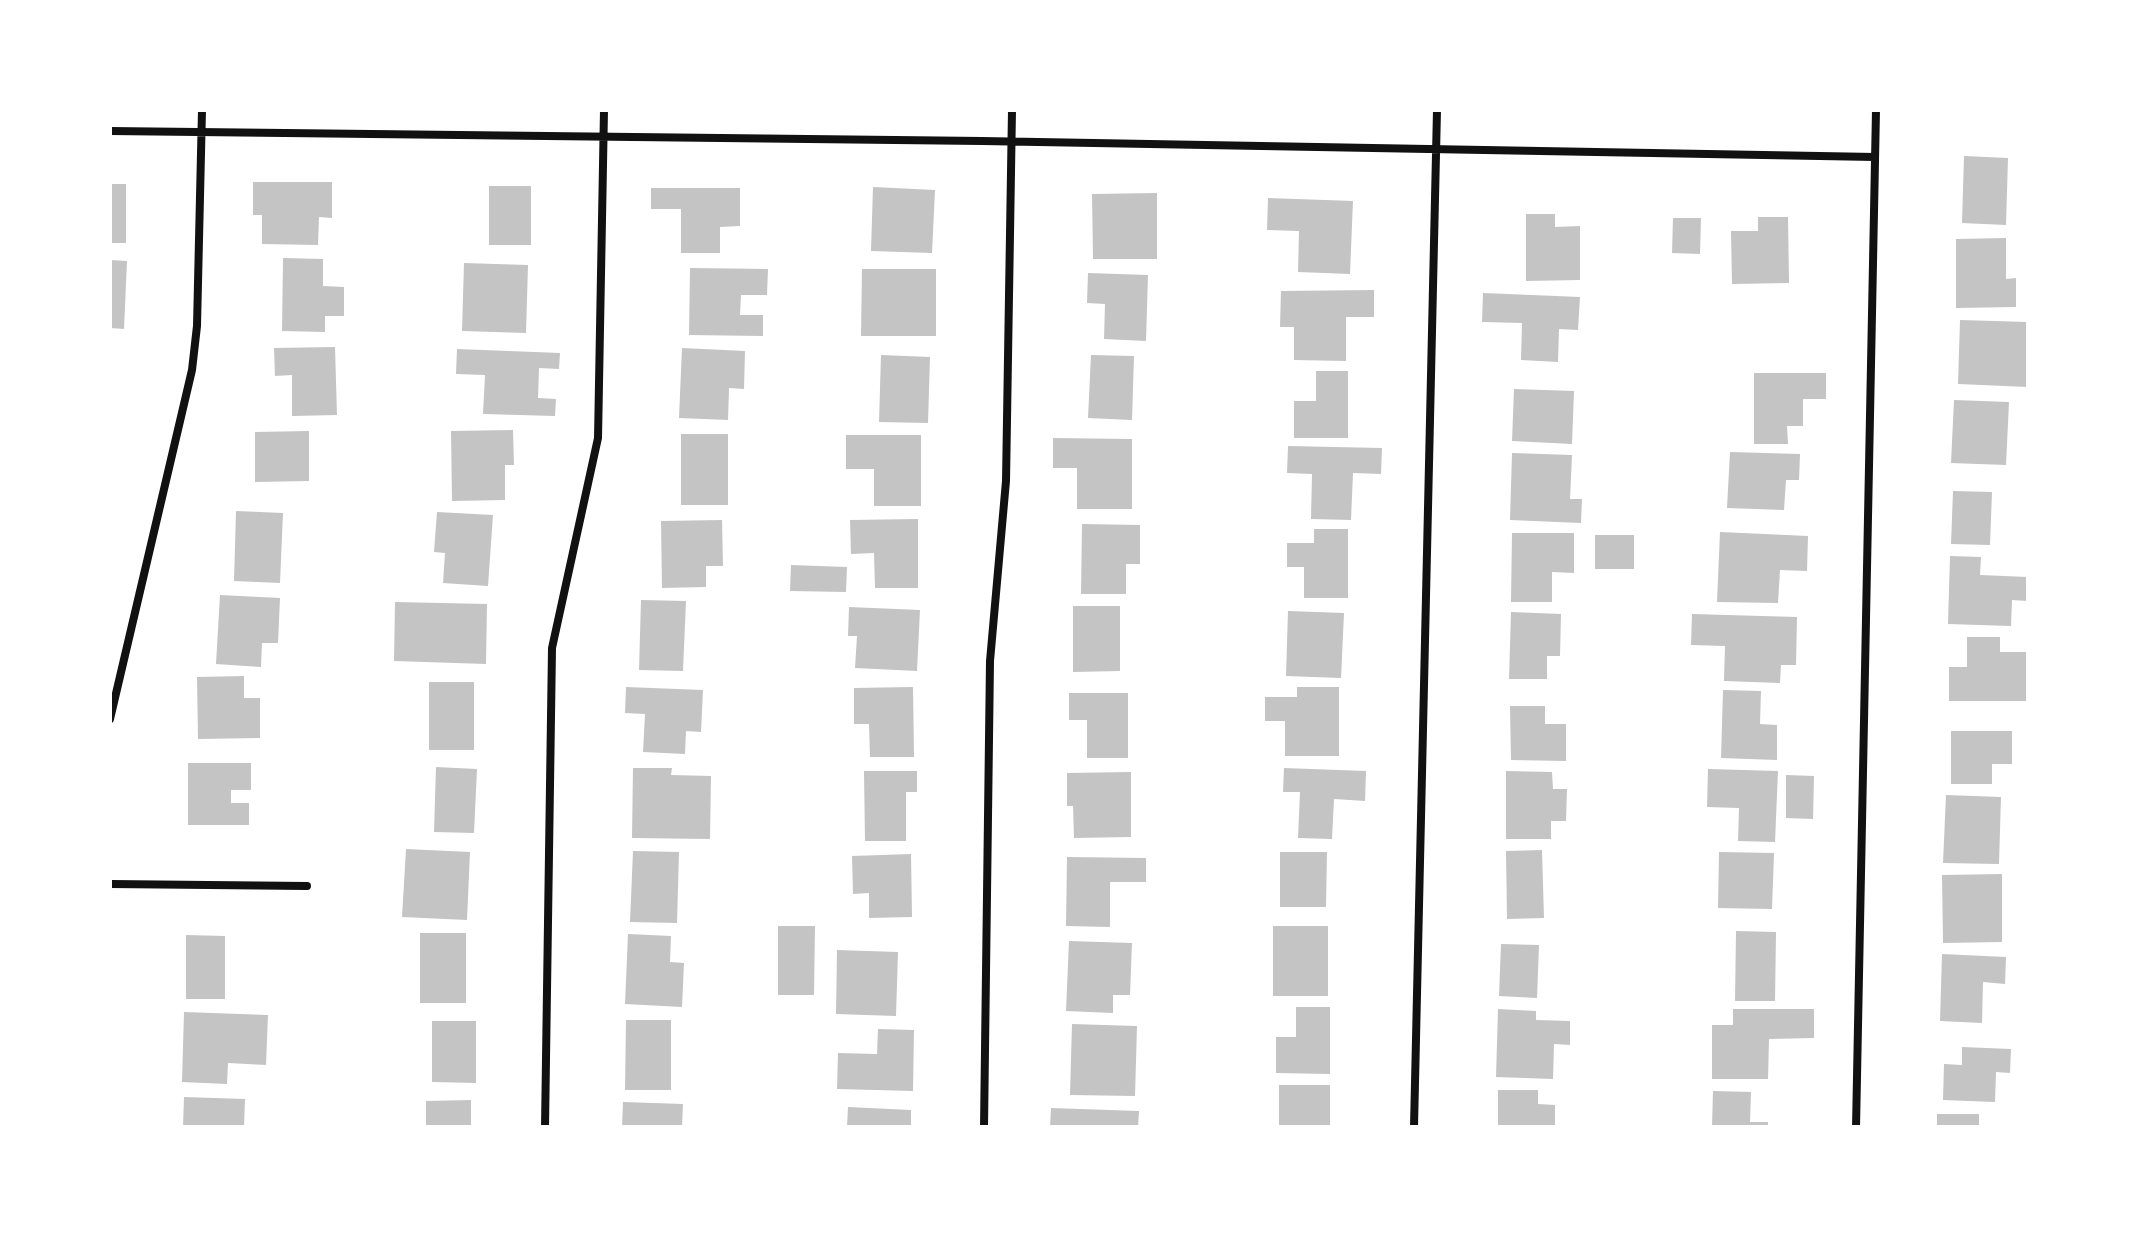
<!DOCTYPE html>
<style>
body{margin:0}
#map{position:relative;width:2138px;height:1237px;overflow:hidden;background:#fff;font-family:"Nunito Sans",sans-serif}
canvas{display:block}
.frame{position:absolute;inset:0;border:112px solid #fff;pointer-events:none}
</style>
<div id="map">
<canvas width="2138" height="1237"></canvas>
<div class="frame"></div>
</div>
<script>
const g = document.querySelector('canvas').getContext('2d');
g.lineJoin = 'round';
function paint(path, color) {
  g.fillStyle = color;
  g.fill(path, 'evenodd');
}
function shape(rows) {
  const path = new Path2D();
  for (const r of rows) {
    path.moveTo(r[0], r[1]);
    for (let i = 2; i < r.length; i += 2) path.lineTo(r[i], r[i + 1]);
  }
  return path;
}
function strokePath(path, color, width, dash) {
  g.strokeStyle = color;
  g.lineWidth = width;
  g.lineCap = dash ? 'butt' : 'round';
  g.setLineDash(dash || []);
  g.stroke(path);
}
const building = shape([
 [1964,156,2008,158,2006,225,1962,223],
 [253,182,332,182,332,218,319,217,318,245,262,244,262,215,253,215],
 [110,184,126,184,126,243,110,243],
 [489,186,531,186,531,245,489,245],
 [873,187,935,190,932,253,871,251],
 [651,188,740,188,740,226,720,227,720,253,681,253,681,209,651,209],
 [1157,193,1157,259,1093,259,1092,194],
 [1268,198,1353,201,1350,274,1298,272,1299,231,1267,230],
 [1526,214,1555,214,1555,227,1580,226,1580,280,1526,281],
 [1758,217,1788,217,1789,283,1732,284,1731,231,1758,231],
 [1673,218,1701,218,1700,254,1672,253],
 [2006,238,2006,279,2016,278,2016,307,1956,308,1956,239],
 [283,258,323,259,323,286,344,287,344,316,325,316,325,332,282,331],
 [110,260,127,261,124,329,110,328],
 [464,263,528,265,526,333,462,331],
 [690,268,768,269,767,295,741,295,740,315,763,315,763,336,689,335],
 [862,269,936,269,936,336,861,336],
 [1088,273,1148,275,1146,341,1104,339,1105,304,1087,303],
 [1374,290,1374,317,1346,317,1346,361,1294,360,1294,327,1280,327,1281,291],
 [1483,293,1580,297,1578,330,1559,329,1558,362,1521,360,1522,323,1482,322],
 [1960,320,2028,322,2028,387,1958,384],
 [335,347,337,415,292,416,292,375,275,376,274,348],
 [682,348,745,351,744,389,729,388,728,420,679,418],
 [457,349,560,353,559,369,539,368,538,398,556,399,555,416,483,414,485,375,456,374],
 [881,355,930,357,928,423,879,422],
 [1091,355,1134,356,1132,420,1088,418],
 [1316,371,1348,371,1348,438,1294,438,1294,401,1316,401],
 [1754,373,1826,373,1826,399,1803,399,1803,426,1787,426,1788,444,1754,444],
 [1514,389,1574,391,1572,444,1512,441],
 [1954,400,2009,402,2006,465,1951,463],
 [513,430,514,465,505,465,505,500,452,501,451,431],
 [309,431,309,481,255,482,255,432],
 [681,434,728,434,728,505,681,505],
 [846,435,921,435,921,506,874,506,874,469,846,469],
 [1053,438,1132,439,1132,509,1077,509,1077,468,1053,468],
 [1288,446,1382,448,1381,474,1353,473,1351,520,1311,519,1312,474,1287,473],
 [1730,452,1800,454,1799,480,1786,480,1784,510,1727,508],
 [1512,453,1572,455,1570,499,1582,499,1581,523,1510,520],
 [1953,491,1992,492,1990,545,1951,544],
 [236,511,283,513,280,583,234,581],
 [437,512,493,515,488,586,443,583,445,553,434,552],
 [918,519,918,588,875,588,874,553,851,554,850,520],
 [722,520,723,566,706,566,706,587,662,588,661,521],
 [1082,524,1140,525,1140,564,1126,564,1126,594,1081,594],
 [1314,529,1348,529,1348,598,1304,598,1304,567,1287,567,1287,543,1314,543],
 [1720,532,1808,536,1807,571,1780,570,1778,603,1717,602],
 [1512,533,1574,533,1574,573,1552,572,1552,602,1511,602],
 [1595,535,1634,535,1634,569,1595,569],
 [1950,556,1981,557,1980,575,2028,577,2027,601,2012,600,2011,626,1948,624],
 [791,565,847,567,846,592,790,591],
 [220,595,280,598,278,643,262,643,261,667,216,664],
 [641,600,686,601,683,671,639,670],
 [395,602,487,604,486,664,394,661],
 [1073,606,1120,606,1120,671,1073,672],
 [849,607,920,610,917,671,855,668,857,636,848,636],
 [1288,611,1344,613,1341,678,1286,676],
 [1511,612,1561,614,1560,656,1547,656,1547,679,1509,679],
 [1692,614,1797,617,1796,665,1781,665,1780,683,1724,681,1725,646,1691,645],
 [1967,637,2000,637,2000,652,2027,652,2027,701,1949,701,1949,667,1967,667],
 [244,676,244,698,260,698,260,738,198,739,197,677],
 [429,682,474,682,474,750,429,750],
 [626,687,703,690,701,732,686,731,685,754,643,752,645,714,625,713],
 [913,687,914,757,870,757,869,724,854,724,854,688],
 [1297,687,1339,687,1339,756,1285,756,1285,721,1265,721,1265,697,1297,697],
 [1723,690,1761,691,1760,724,1777,725,1777,760,1721,758],
 [1069,693,1128,693,1128,758,1087,758,1087,720,1069,720],
 [1510,706,1545,706,1545,724,1566,724,1566,761,1511,760],
 [1951,731,2012,731,2012,764,1992,764,1992,784,1951,784],
 [188,763,251,763,251,790,231,790,231,803,249,803,249,825,188,825],
 [436,767,477,769,474,833,434,832],
 [633,768,672,768,671,775,711,776,710,839,632,838],
 [1284,768,1366,771,1365,801,1334,799,1332,839,1298,838,1300,792,1283,792],
 [1708,769,1778,771,1775,842,1738,841,1739,808,1707,807],
 [864,771,917,771,917,792,906,792,906,841,865,841],
 [1506,771,1552,772,1553,789,1567,789,1566,821,1551,821,1551,839,1506,839],
 [1131,772,1131,837,1074,838,1073,806,1067,806,1067,773],
 [1786,775,1814,776,1813,819,1786,818],
 [1946,795,2001,797,1999,864,1943,863],
 [406,849,470,852,467,920,402,917],
 [1542,850,1544,918,1507,919,1506,851],
 [633,851,679,852,677,923,630,922],
 [1280,852,1327,852,1326,907,1280,907],
 [1719,852,1774,853,1772,909,1718,908],
 [911,854,912,917,869,918,869,893,853,894,852,856],
 [1067,857,1146,858,1146,882,1110,882,1110,927,1066,926],
 [2002,874,2002,942,1943,943,1942,875],
 [778,926,815,926,814,995,778,995],
 [1273,926,1328,926,1328,996,1273,996],
 [1736,931,1776,932,1775,1001,1735,1001],
 [420,933,466,933,466,1003,420,1003],
 [628,934,671,936,670,962,684,963,682,1007,625,1004],
 [186,935,225,936,225,999,186,999],
 [1069,941,1132,943,1130,995,1113,995,1113,1013,1066,1011],
 [1501,944,1539,945,1537,998,1499,996],
 [837,950,898,952,896,1016,836,1014],
 [1942,954,2006,957,2005,984,1983,982,1982,1023,1940,1021],
 [1296,1007,1330,1007,1330,1074,1276,1073,1276,1037,1296,1037],
 [1498,1009,1536,1011,1536,1020,1570,1021,1570,1045,1554,1044,1553,1079,1496,1077],
 [1733,1009,1814,1009,1814,1038,1769,1039,1768,1079,1712,1079,1712,1025,1733,1025],
 [184,1012,268,1015,266,1065,228,1063,227,1084,182,1082],
 [626,1020,671,1020,671,1090,625,1090],
 [432,1021,476,1021,476,1083,432,1082],
 [1072,1024,1137,1026,1135,1096,1070,1095],
 [878,1029,914,1030,913,1091,837,1089,838,1053,877,1054],
 [1962,1047,2011,1049,2010,1073,1996,1072,1995,1102,1943,1100,1944,1064,1962,1065],
 [1279,1085,1330,1085,1330,1127,1279,1127],
 [1498,1090,1538,1090,1538,1104,1555,1105,1555,1127,1498,1127],
 [1713,1091,1751,1092,1750,1122,1768,1122,1768,1127,1712,1127],
 [184,1097,245,1099,244,1127,183,1127],
 [471,1100,471,1127,426,1127,426,1101],
 [623,1102,683,1104,682,1127,622,1127],
 [848,1107,911,1110,911,1127,847,1127],
 [1051,1108,1139,1111,1138,1127,1050,1127],
 [1937,1114,1979,1114,1979,1127,1937,1127]
]);
const minor = shape([
 [110,131,982,141,1875,157],
 [110,719,192,370,197,326,202,110],
 [110,884,307,886],
 [545,1127,552,648,598,438,604,110],
 [984,1127,990,661,1006,481,1012,110],
 [1414,1127,1437,110],
 [1856,1127,1876,110]
]);
paint(building, '#c4c4c4');
strokePath(minor, '#111', 8);
</script>
